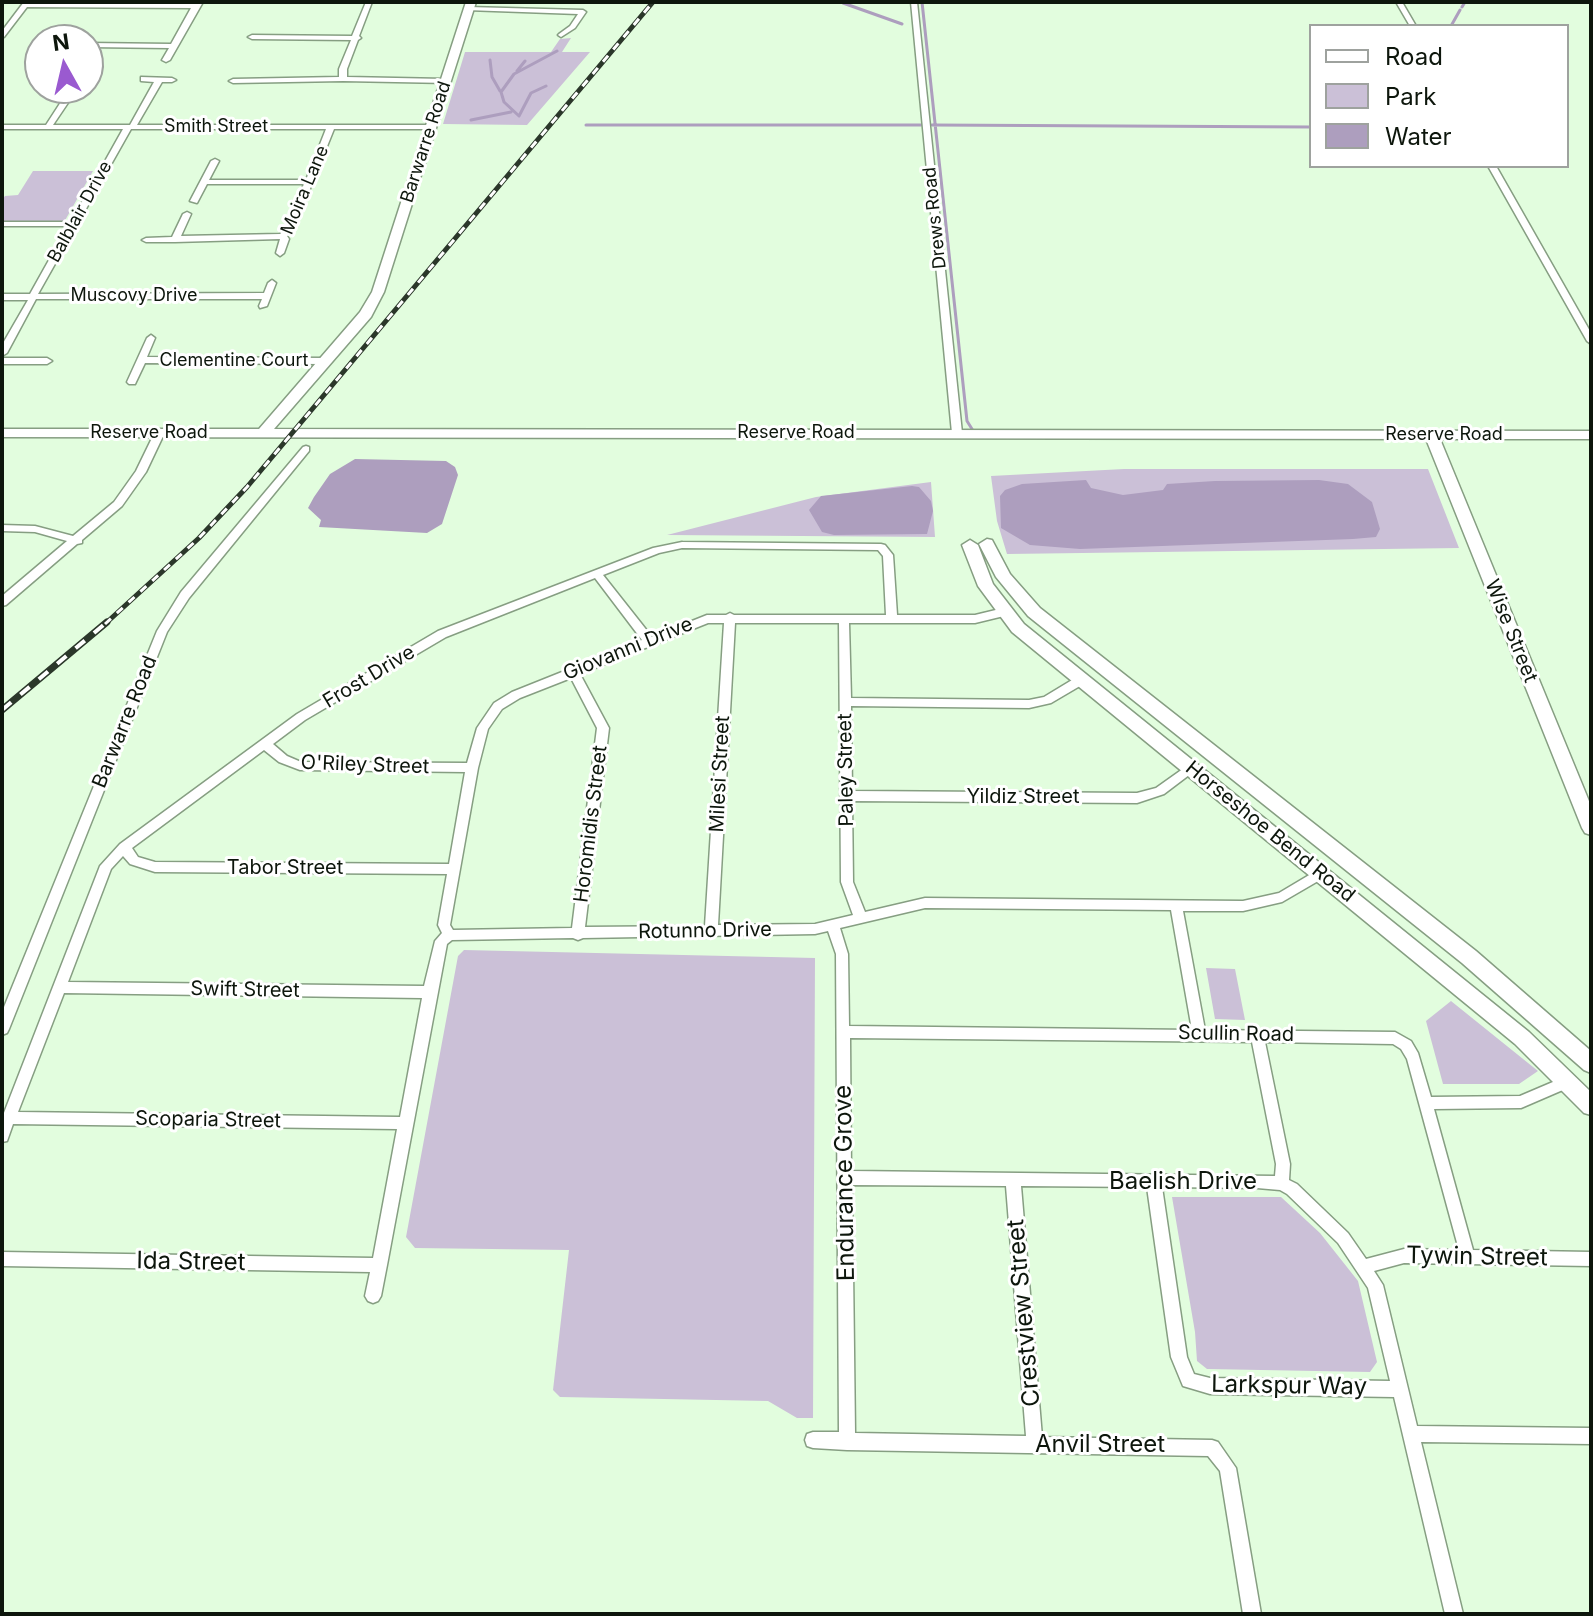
<!DOCTYPE html>
<style>
body{margin:0}
#map{position:relative;width:1593px;height:1616px;overflow:hidden;background:#e2fdde;font-family:Inter,sans-serif}
canvas{display:block}
.frame{position:absolute;inset:0;border:4px solid #0d160c;pointer-events:none}
.legend{position:absolute;left:1309px;top:24px;width:260px;height:144px;box-sizing:border-box;background:#fff;border:2px solid #9ea29e;margin:0;padding:10px 14px;list-style:none;font-size:24px;color:#0d160c}
.legend li{display:flex;align-items:center;gap:16px;height:40px}
.legend b{width:40px;border:2px solid #9ea29e}
.north{position:absolute;left:24px;top:24px;width:80px;height:80px;box-sizing:border-box;background:#fff;border:2px solid #9ea29e;border-radius:50%;rotate:352deg;font-size:22px;font-weight:700;line-height:32px;text-align:center;color:#0d160c}
.north::after{content:'';display:block;margin:auto;width:28px;height:36px;background:#9a5ad0;clip-path:polygon(50% 0,100% 100%,50% 72%,0 100%)}
</style>
<div id="map">
<canvas width="1593" height="1616"></canvas>
<div class="frame"></div>
<ul class="legend">
<li><b style="height:10px;background:#fff"></b>Road</li>
<li><b style="height:22px;background:#cbc0d7"></b>Park</li>
<li><b style="height:22px;background:#ad9ebe"></b>Water</li>
</ul>
<div class="north">N</div>
</div>
<script>
const g = document.querySelector('canvas').getContext('2d');
g.lineJoin = 'round';
function paint(path, color) {
  g.fillStyle = color;
  g.fill(path, 'evenodd');
}
function shape(rows) {
  const path = new Path2D();
  for (const r of rows) {
    path.moveTo(r[0], r[1]);
    for (let i = 2; i < r.length; i += 2) path.lineTo(r[i], r[i + 1]);
  }
  return path;
}
function strokePath(path, color, width, dash) {
  g.strokeStyle = color;
  g.lineWidth = width;
  g.lineCap = dash ? 'butt' : 'round';
  g.setLineDash(dash || []);
  g.stroke(path);
}
function label(font, color, halo, rows, align = 'center') {
  g.font = font + ' Inter,sans-serif';
  g.lineWidth = 6;
  g.setLineDash([]);
  g.textBaseline = 'middle';
  g.strokeStyle = halo;
  g.fillStyle = color;
  for (const [text, x, y, turn = 0] of rows) {
    g.save();
    g.translate(x, y);
    g.rotate((+turn || 0) * Math.PI / 180);
    g.textAlign = isNaN(turn) ? turn : align;
    if (halo) g.strokeText(text, 0, 0);
    g.fillText(text, 0, 0);
    g.restore();
  }
}
const green = shape([
 [571,38,562,52,590,52,527,125,443,124,465,52,551,52,560,39],
 [33,171,93,171,63,224,2,224,2,200,5,196,18,195],
 [1124,469,1428,469,1459,548,1007,554,997,521,991,476],
 [931,482,935,537,667,535,816,497],
 [464,950,815,958,813,1418,797,1418,768,1401,560,1397,553,1390,569,1250,415,1248,406,1237,458,956],
 [1206,968,1235,969,1245,1020,1215,1019],
 [1451,1001,1538,1071,1519,1084,1443,1084,1426,1021],
 [1172,1197,1281,1197,1320,1233,1358,1281,1377,1362,1370,1372,1207,1369,1197,1361,1195,1332]
]);
const water = shape([
 [355,459,446,461,455,467,458,475,442,524,427,533,319,527,321,520,308,508,314,497,330,474],
 [1086,480,1091,488,1123,495,1163,490,1167,484,1215,481,1319,480,1348,484,1372,502,1380,529,1376,537,1353,539,1080,549,1030,545,1001,528,1000,496,1005,490,1022,484],
 [912,486,919,487,931,501,933,511,927,534,834,535,822,532,809,510,821,496]
]);
const stream = shape([
 [922,2,967,421,972,429],
 [843,3,902,24],
 [1462,7,1465,2],
 [1451,26,1460,10],
 [490,60,492,77,500,91],
 [517,71,525,61],
 [546,86,531,93,519,116,504,102,501,92,514,74,557,51],
 [471,120,511,112],
 [586,125,921,125],
 [932,125,1311,127]
]);
const street = shape([
 [24,2,194,4,203,2,170,60,166,62,162,60,169,48,88,47,88,43,171,44,191,8,27,7,4,37,2,38,2,31,24,2],
 [366,2,372,2,359,36,361,38,358,40,347,69,347,77,445,79,449,81,448,83,343,81,233,83,229,81,233,79,339,77,339,69,351,40,252,39,248,37,252,35,352,36,366,2],
 [911,2,917,2,962,433,957,436,952,433,911,2],
 [1396,2,1402,2,1416,26,1410,26,1396,2],
 [468,7,583,10,586,12,575,28,561,37,558,35,559,34,570,26,578,14,466,10,465,9,468,7],
 [141,77,172,78,176,80,172,82,162,82,137,125,431,125,435,127,431,129,334,129,293,231,287,236,289,239,284,253,280,256,276,253,280,239,175,242,146,242,142,240,146,238,172,237,183,214,187,212,191,214,181,236,280,234,285,230,304,184,207,184,197,203,190,201,211,161,215,159,219,161,209,180,306,180,326,129,131,129,38,294,264,293,268,283,272,280,276,283,267,306,260,308,259,306,262,299,36,299,7,353,2,356,2,345,28,300,2,300,2,294,30,294,68,226,2,226,2,222,71,222,123,129,2,129,2,125,46,125,70,88,78,88,53,125,130,125,154,82,141,81,141,77],
 [88,78,94,78,95,80,88,82,88,78],
 [1488,166,1496,166,1591,333,1591,344,1587,341,1488,166],
 [151,335,155,338,147,357,325,358,330,361,325,364,145,363,135,384,129,384,127,382,147,338,151,335],
 [2,358,47,358,52,361,47,364,2,364,2,358],
 [159,431,164,434,146,472,122,506,82,540,82,543,77,544,6,605,2,606,2,596,67,541,35,532,2,531,2,525,35,526,73,536,114,502,136,471,154,434,159,431],
 [306,446,309,447,309,451,189,598,167,632,9,1029,7,1033,2,1035,2,1012,157,631,181,592,303,447,306,446],
 [682,542,881,544,885,545,893,555,897,615,975,615,1004,608,1009,612,1008,615,975,623,849,623,851,698,1029,700,1044,697,1077,677,1085,677,1087,680,1085,683,1051,703,1029,708,851,706,852,791,1137,793,1156,788,1187,766,1191,765,1197,769,1164,794,1137,803,852,801,853,882,865,912,925,898,1243,901,1279,893,1321,868,1325,869,1327,873,1325,877,1282,902,1243,911,1183,911,1205,1030,1395,1032,1411,1041,1418,1053,1431,1097,1520,1096,1567,1076,1572,1078,1574,1082,1572,1086,1521,1108,1434,1109,1473,1250,1591,1252,1591,1266,1404,1263,1374,1271,1383,1285,1417,1426,1591,1428,1591,1444,1421,1442,1463,1614,1445,1614,1394,1397,1210,1394,1183,1386,1171,1357,1147,1187,1021,1186,1042,1437,1212,1440,1218,1442,1236,1468,1261,1614,1243,1614,1220,1471,1208,1456,847,1450,813,1448,807,1446,805,1440,807,1434,813,1432,839,1432,836,954,828,931,815,934,583,938,578,940,573,938,452,940,447,944,387,1265,381,1296,378,1301,373,1303,368,1301,365,1296,370,1272,2,1266,2,1252,373,1258,397,1129,13,1124,7,1141,2,1142,2,1118,100,866,120,844,297,714,438,631,653,548,682,542],
 [682,548,878,550,883,556,886,615,734,615,730,613,726,615,707,615,652,637,603,575,659,553,682,548],
 [595,578,642,640,512,692,494,703,477,728,467,763,301,762,287,756,273,744,305,720,446,637,595,578],
 [708,623,724,623,705,926,585,927,609,728,580,674,708,623],
 [735,623,839,623,841,882,853,915,815,924,718,925,735,623],
 [571,678,597,728,572,928,453,930,450,925,478,768,488,729,502,709,520,698,571,678],
 [264,750,279,762,300,770,465,772,449,864,155,862,138,857,132,848,264,750],
 [123,856,130,864,155,872,447,874,438,925,442,933,435,941,424,986,68,982,111,869,123,856],
 [925,908,1171,910,1192,1030,849,1026,848,954,840,928,925,908],
 [64,993,422,998,400,1117,18,1112,64,993],
 [850,1038,1252,1042,1276,1164,1275,1176,851,1171,850,1038],
 [1265,1042,1393,1044,1401,1049,1407,1059,1459,1250,1404,1249,1366,1259,1348,1233,1297,1184,1289,1180,1290,1164,1265,1042],
 [852,1185,1006,1186,1026,1436,855,1433,852,1185],
 [1162,1187,1257,1188,1280,1190,1287,1194,1338,1243,1368,1288,1390,1381,1210,1378,1194,1374,1187,1357,1162,1187]
]);
const secondary = shape([
 [466,2,476,2,384,292,371,317,274,429,1591,431,1591,439,1440,439,1591,806,1591,835,1585,833,1582,828,1426,439,2,437,2,429,259,429,360,312,372,292,466,2],
 [987,539,992,540,1010,574,1040,608,1476,951,1591,1051,1591,1073,1584,1070,1462,963,1028,616,996,577,979,544,987,539],
 [970,540,978,545,993,584,1024,624,1529,1032,1591,1092,1591,1115,1584,1113,1515,1044,1012,632,978,586,962,545,970,540]
]);
const railFar1 = shape([
 [105,624,199,538,247,487,653,2]
]);
const rail = shape([
 [2,710,107,622]
]);
const farStreetnames = [
 ["Smith Street",216,127],
 ["Barwarre Road",426,142,-72],
 ["Moira Lane",305,190,-67],
 ["Balblair Drive",80,212,-61],
 ["Drews Road",935,218,-96],
 ["Muscovy Drive",134,296],
 ["Clementine Court",234,361],
 ["Reserve Road",149,433],
 ["Reserve Road",796,433],
 ["Reserve Road",1444,435]
];
const streetNames = [
 ["Wise Street",1511,631,68],
 ["Giovanni Drive",628,649,-22],
 ["Frost Drive",369,677,-31],
 ["Barwarre Road",125,722,-68],
 ["O'Riley Street",365,765,2],
 ["Paley Street",846,770,-91],
 ["Milesi Street",720,774,-87],
 ["Yildiz Street",1023,797],
 ["Horomidis Street",591,824,-83],
 ["Horseshoe Bend Road",1270,832,39],
 ["Tabor Street",285,868],
 ["Rotunno Drive",705,931,-1],
 ["Swift Street",245,990,1],
 ["Scullin Road",1236,1034,1],
 ["Scoparia Street",208,1120,1]
];
const nearStreetnames = [
 ["Baelish Drive",1183,1182],
 ["Endurance Grove",845,1183,-91],
 ["Tywin Street",1477,1257,1],
 ["Ida Street",191,1262,1],
 ["Crestview Street",1024,1313,-95],
 ["Larkspur Way",1289,1386,1],
 ["Anvil Street",1100,1445]
];
paint(green, '#cbc0d7');
paint(water, '#ad9ebe');
strokePath(stream, '#ad9ebe', 3);
strokePath(street, '#869e82', 3);
strokePath(secondary, '#869e82', 3);
paint(street, '#fff');
paint(secondary, '#fff');
strokePath(railFar1, '#2b372a', 5);
strokePath(rail, '#2b372a', 7);
strokePath(railFar1, '#fff', 3, [8]);
strokePath(rail, '#fff', 4, [12]);
label('18px', '#0d160c', '#fff', farStreetnames);
label('20px', '#0d160c', '#fff', streetNames);
label('24px', '#0d160c', '#fff', nearStreetnames);
</script>
